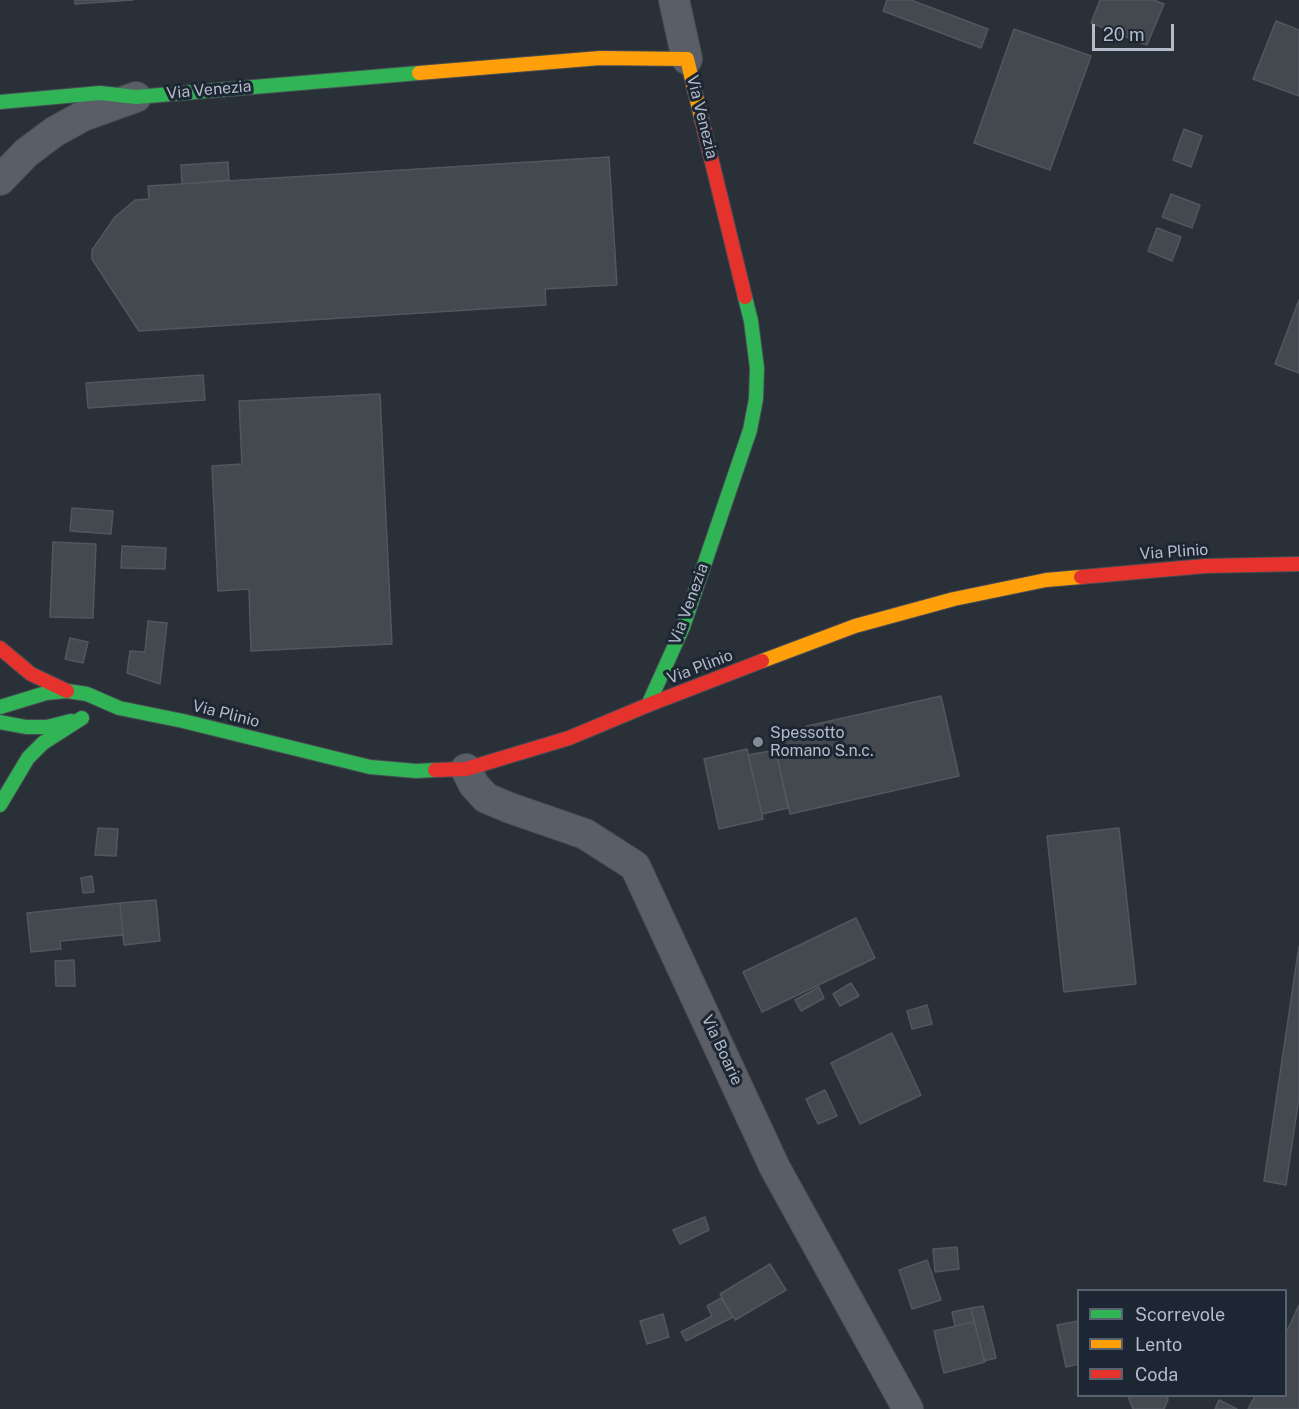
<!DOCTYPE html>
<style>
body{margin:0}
#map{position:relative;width:1299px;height:1409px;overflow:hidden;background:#2a3038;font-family:"Public Sans",sans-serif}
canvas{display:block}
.legend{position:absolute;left:1077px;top:1289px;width:210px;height:108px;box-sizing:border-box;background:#1d2633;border:2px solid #59626f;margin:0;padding:8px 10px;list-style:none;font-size:18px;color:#b4bcc9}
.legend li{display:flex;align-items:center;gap:12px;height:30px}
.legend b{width:30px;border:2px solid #59626f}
.scale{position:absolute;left:1092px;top:24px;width:82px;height:27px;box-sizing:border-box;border:3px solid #b4bcc9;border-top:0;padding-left:8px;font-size:18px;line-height:21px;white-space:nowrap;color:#b4bcc9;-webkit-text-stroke:4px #1d2633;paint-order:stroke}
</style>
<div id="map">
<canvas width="1299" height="1409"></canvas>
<ul class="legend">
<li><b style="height:8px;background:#30b455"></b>Scorrevole</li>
<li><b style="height:8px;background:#ff9f0a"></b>Lento</li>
<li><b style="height:8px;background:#e5322d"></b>Coda</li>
</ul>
<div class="scale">20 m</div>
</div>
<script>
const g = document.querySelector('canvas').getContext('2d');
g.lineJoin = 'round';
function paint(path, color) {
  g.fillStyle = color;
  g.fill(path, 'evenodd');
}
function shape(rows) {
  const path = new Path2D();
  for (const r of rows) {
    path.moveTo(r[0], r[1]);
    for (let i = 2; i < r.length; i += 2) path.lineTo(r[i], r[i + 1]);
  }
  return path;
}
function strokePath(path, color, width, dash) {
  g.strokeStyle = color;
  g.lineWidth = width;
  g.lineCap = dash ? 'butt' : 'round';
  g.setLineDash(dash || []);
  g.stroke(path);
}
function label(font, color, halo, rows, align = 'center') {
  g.font = font + ' "Public Sans",sans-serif';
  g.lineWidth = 6;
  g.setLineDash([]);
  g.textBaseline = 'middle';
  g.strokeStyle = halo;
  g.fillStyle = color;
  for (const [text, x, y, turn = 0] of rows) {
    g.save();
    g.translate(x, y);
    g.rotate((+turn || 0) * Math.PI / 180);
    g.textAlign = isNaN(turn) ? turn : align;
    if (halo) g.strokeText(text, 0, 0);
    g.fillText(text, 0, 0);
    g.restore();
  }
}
const building = shape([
 [75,0,133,0,75,4,75,0],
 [887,0,911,0,988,29,981,48,883,11,887,0],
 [1100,0,1154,0,1164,4,1147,45,1091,23,1100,0],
 [1276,21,1299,30,1299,96,1253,79,1276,21],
 [1014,29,1091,56,1050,170,974,143,1014,29],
 [1184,129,1202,136,1191,167,1173,160,1184,129],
 [609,157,617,285,545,289,546,305,139,331,92,259,92,250,115,217,135,200,149,199,148,186,609,157],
 [228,162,229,180,182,184,181,165,228,162],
 [1171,194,1200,205,1192,228,1162,217,1171,194],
 [1157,228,1181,237,1172,261,1148,251,1157,228],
 [1299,300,1299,373,1275,364,1299,300],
 [203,375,205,400,88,408,86,383,203,375],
 [380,394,392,644,251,651,249,589,218,591,212,466,242,464,239,401,380,394],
 [72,508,113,511,111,534,70,531,72,508],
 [53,542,96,544,93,618,50,617,53,542],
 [122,546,166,548,165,569,121,568,122,546],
 [148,621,167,623,160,684,127,673,130,651,145,652,148,621],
 [70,638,88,642,83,663,65,659,70,638],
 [941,696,959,776,790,814,772,734,941,696],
 [747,749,763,819,719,829,704,759,747,749],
 [776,750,788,808,762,814,748,755,776,750],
 [98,828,118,829,116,856,95,855,98,828],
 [1119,828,1136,984,1064,992,1047,836,1119,828],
 [92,876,94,892,83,893,81,878,92,876],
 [156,900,160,941,124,945,120,903,156,900],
 [120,903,123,935,60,941,61,949,31,952,27,913,120,903],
 [856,918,875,958,762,1012,743,972,856,918],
 [1299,946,1299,1097,1286,1185,1264,1181,1299,946],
 [74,960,75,986,56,986,55,961,74,960],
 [851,983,859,996,840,1006,833,994,851,983],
 [819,987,824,998,801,1011,795,1000,819,987],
 [927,1005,932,1024,912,1029,907,1011,927,1005],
 [892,1033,921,1095,860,1124,831,1063,892,1033],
 [825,1090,837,1116,818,1124,806,1099,825,1090],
 [705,1217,709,1230,680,1244,673,1230,705,1217],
 [957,1247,959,1269,935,1272,933,1249,957,1247],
 [927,1260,941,1300,912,1309,899,1270,927,1260],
 [770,1264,786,1290,735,1320,720,1294,770,1264],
 [721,1298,733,1317,686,1341,681,1332,712,1316,707,1306,721,1298],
 [1299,1305,1299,1409,1248,1409,1255,1396,1286,1396,1286,1333,1299,1305],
 [983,1306,996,1358,984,1361,971,1308,983,1306],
 [971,1308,974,1322,955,1326,952,1312,971,1308],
 [663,1314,669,1337,647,1344,640,1321,663,1314],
 [1078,1321,1078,1364,1066,1367,1057,1325,1078,1321],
 [974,1322,985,1362,944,1373,934,1331,974,1322],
 [1128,1396,1167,1396,1168,1400,1164,1409,1133,1409,1128,1396],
 [1219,1400,1237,1409,1215,1409,1219,1400]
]);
const street = shape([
 [674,0,687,59],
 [0,180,26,153,54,132,83,116,136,97],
 [466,769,474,785,486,798,510,808,585,834,635,866,775,1168,908,1409]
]);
const fast = shape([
 [0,102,100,93,136,97,419,73],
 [648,705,683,627,750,430,756,399,757,368,751,321,745,297],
 [0,707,46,693,67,691,87,694,119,708,183,721,370,767,416,771,435,770],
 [0,722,26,727,47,727,71,721],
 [0,805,28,758,43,743,82,718]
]);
const slow = shape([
 [419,73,600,58,687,59,702,121],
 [762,661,855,626,954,599,1046,580,1081,577]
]);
const jam = shape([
 [702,121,745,297],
 [1081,577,1205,566,1299,564],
 [0,648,31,674,67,691],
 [435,770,466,769,569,738,648,705,762,661]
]);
const markers = [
 [758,742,6,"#848b96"]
];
const streetNames = [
 ["Via Venezia",209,90,-5],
 ["Via Venezia",702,117,76],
 ["Via Plinio",1174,552,-4],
 ["Via Venezia",689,604,-70],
 ["Via Plinio",700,667,-21],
 ["Via Plinio",226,714,14],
 ["Via Boarie",722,1050,65]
];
const poiNames = [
 ["Spessotto",770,733],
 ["Romano S.n.c.",770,751]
];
paint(building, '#444950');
strokePath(building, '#52575f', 1.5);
strokePath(street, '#484c53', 32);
strokePath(fast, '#484c53', 16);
strokePath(slow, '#484c53', 16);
strokePath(jam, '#484c53', 16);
strokePath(street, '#5a5e66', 30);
strokePath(fast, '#30b455', 14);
strokePath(slow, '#ff9f0a', 14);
strokePath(jam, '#e5322d', 14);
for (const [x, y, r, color] of markers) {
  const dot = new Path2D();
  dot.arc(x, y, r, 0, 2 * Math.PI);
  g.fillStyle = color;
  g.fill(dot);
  strokePath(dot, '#1d2633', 2);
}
label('16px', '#b4bcc9', '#1d2633', streetNames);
label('16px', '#b4bcc9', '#1d2633', poiNames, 'left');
</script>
